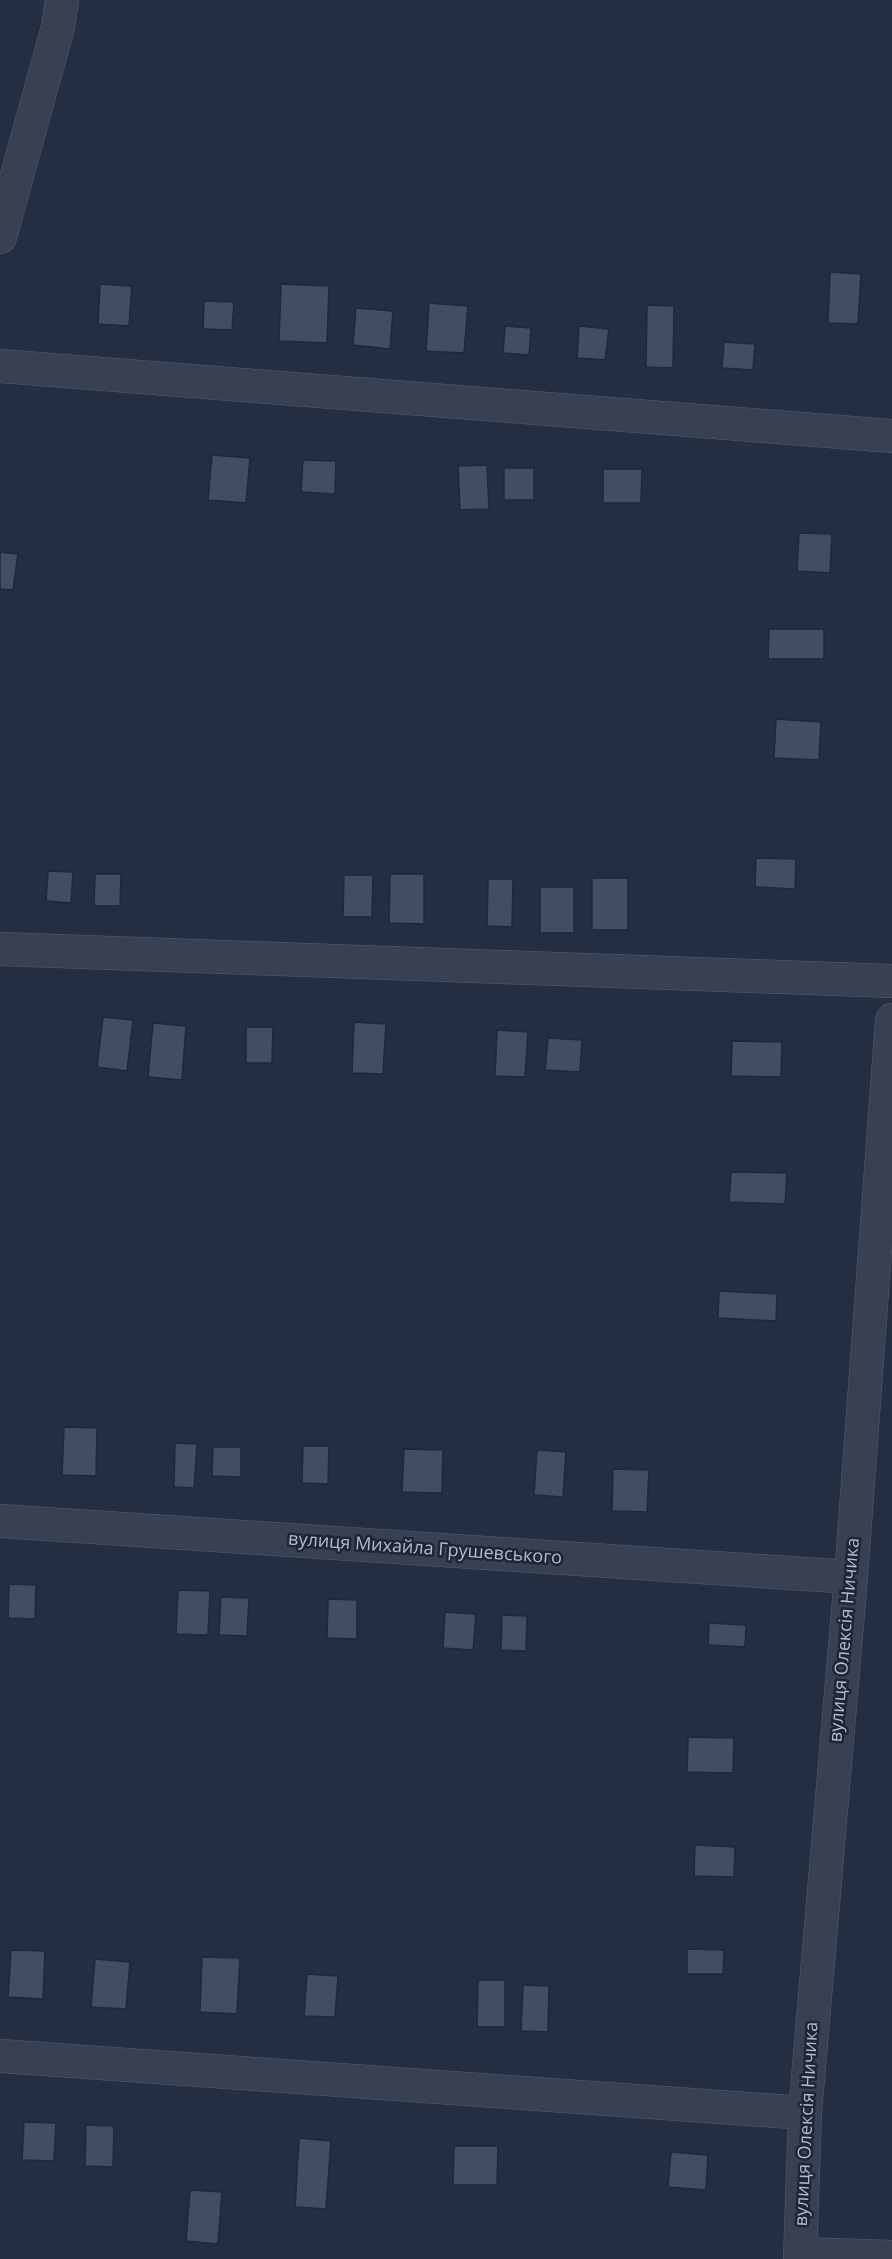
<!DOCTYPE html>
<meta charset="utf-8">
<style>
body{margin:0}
canvas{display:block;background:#232e42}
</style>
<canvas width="892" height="2259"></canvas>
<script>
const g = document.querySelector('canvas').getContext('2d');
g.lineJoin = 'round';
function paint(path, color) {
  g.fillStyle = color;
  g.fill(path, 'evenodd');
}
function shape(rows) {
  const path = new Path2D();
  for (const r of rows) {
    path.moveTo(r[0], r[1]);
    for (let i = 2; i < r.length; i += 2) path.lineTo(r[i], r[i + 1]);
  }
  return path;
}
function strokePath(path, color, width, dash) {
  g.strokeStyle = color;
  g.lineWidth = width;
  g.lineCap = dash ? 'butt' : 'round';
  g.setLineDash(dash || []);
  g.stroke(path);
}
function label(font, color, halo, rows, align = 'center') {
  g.font = font + ' "Open Sans",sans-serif';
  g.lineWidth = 5;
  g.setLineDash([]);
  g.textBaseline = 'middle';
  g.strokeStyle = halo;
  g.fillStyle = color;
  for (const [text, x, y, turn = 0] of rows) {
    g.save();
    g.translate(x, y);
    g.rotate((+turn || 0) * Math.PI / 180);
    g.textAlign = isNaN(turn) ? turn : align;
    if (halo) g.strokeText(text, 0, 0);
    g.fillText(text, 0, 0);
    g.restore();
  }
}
const building = shape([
 [830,272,861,274,858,324,828,323,830,272],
 [100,284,132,286,129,326,98,324,100,284],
 [281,284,329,286,327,343,279,341,281,284],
 [204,301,234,302,232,330,203,329,204,301],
 [429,303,468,306,464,353,426,351,429,303],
 [647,305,674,306,673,368,646,367,647,305],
 [356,308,393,311,390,349,353,345,356,308],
 [505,326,531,328,529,355,503,353,505,326],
 [579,326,609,329,605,360,577,358,579,326],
 [724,342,755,344,753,370,722,368,724,342],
 [212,455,250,458,246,503,208,500,212,455],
 [303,460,336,461,335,494,301,492,303,460],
 [487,465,489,509,460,510,458,466,487,465],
 [504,468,534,468,534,500,504,500,504,468],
 [603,469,642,469,641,503,603,503,603,469],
 [799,533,832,534,830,573,797,571,799,533],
 [0,552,18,554,13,590,0,589,0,552],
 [769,629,824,629,824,659,768,659,769,629],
 [776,719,821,722,819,760,774,758,776,719],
 [756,858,796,859,795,889,755,887,756,858],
 [48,871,73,872,71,903,46,901,48,871],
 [95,874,121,874,120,906,94,906,95,874],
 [390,874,424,874,424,924,389,923,390,874],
 [344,875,373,875,372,917,343,917,344,875],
 [592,878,628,878,628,930,592,930,592,878],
 [488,879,513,879,512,927,487,926,488,879],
 [540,887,574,887,574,933,540,933,540,887],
 [103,1017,133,1020,127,1071,97,1067,103,1017],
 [354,1022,386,1024,383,1074,352,1073,354,1022],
 [153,1023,186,1026,182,1080,148,1077,153,1023],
 [246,1027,273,1027,272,1063,246,1063,246,1027],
 [497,1030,528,1032,525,1077,495,1076,497,1030],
 [548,1038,582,1040,580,1072,545,1070,548,1038],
 [732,1041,782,1042,781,1077,731,1076,732,1041],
 [731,1172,787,1173,785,1204,729,1202,731,1172],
 [719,1291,777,1294,776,1321,718,1318,719,1291],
 [64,1427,97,1428,96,1476,62,1475,64,1427],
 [175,1443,197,1444,194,1488,174,1487,175,1443],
 [303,1446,329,1446,328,1484,302,1483,303,1446],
 [213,1447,241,1447,241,1477,212,1476,213,1447],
 [404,1449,443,1450,442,1493,402,1492,404,1449],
 [537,1450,566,1452,563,1497,534,1495,537,1450],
 [613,1469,649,1470,647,1512,612,1511,613,1469],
 [9,1584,36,1585,35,1619,8,1618,9,1584],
 [178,1590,210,1591,208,1635,176,1634,178,1590],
 [221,1597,249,1598,247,1636,219,1635,221,1597],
 [328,1599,357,1600,357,1639,327,1638,328,1599],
 [445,1612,476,1614,473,1650,443,1648,445,1612],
 [502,1615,527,1616,526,1651,501,1650,502,1615],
 [709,1623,746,1625,745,1647,708,1645,709,1623],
 [688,1737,734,1738,733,1773,687,1772,688,1737],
 [695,1845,735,1847,734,1877,694,1876,695,1845],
 [687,1949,724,1950,723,1974,687,1974,687,1949],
 [11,1950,45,1951,43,1999,8,1997,11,1950],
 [202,1957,240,1958,237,2014,200,2012,202,1957],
 [95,1959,130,1962,126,2009,91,2007,95,1959],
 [307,1974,338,1976,335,2017,304,2016,307,1974],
 [478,1980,505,1980,505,2027,477,2027,478,1980],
 [523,1985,549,1986,548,2032,521,2031,523,1985],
 [24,2122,56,2123,54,2161,22,2160,24,2122],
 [86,2125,114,2126,113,2167,85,2166,86,2125],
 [299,2138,331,2141,326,2209,295,2207,299,2138],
 [454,2146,498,2146,497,2185,453,2185,454,2146],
 [671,2152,708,2155,706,2190,668,2187,671,2152],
 [190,2190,222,2192,218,2244,186,2241,190,2190]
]);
const minor = shape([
 [0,237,58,27,62,0],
 [0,366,892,436],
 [0,949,892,981],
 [0,1521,851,1577],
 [0,2056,805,2113],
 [800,2254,892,2257],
 [800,2259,805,2113,851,1577,892,1020]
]);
const streetNames = [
 ["вулиця Михайла Грушевського",425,1549,4],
 ["вулиця Олексія Ничика",845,1640,-85],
 ["вулиця Олексія Ничика",807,2124,-87]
];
paint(building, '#424d64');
strokePath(building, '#1f2739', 1.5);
strokePath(minor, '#565e6f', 34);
strokePath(minor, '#384051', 33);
label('18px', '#b5bccc', '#1d2537', streetNames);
</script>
